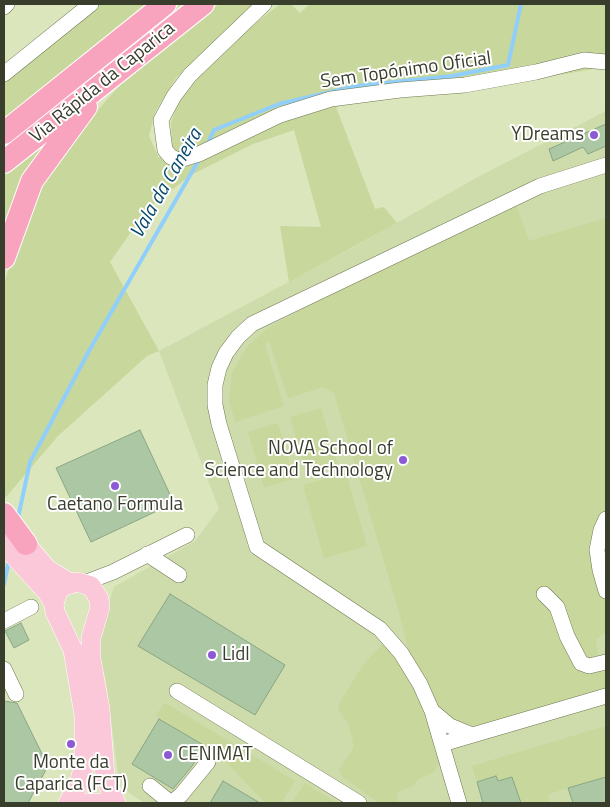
<!DOCTYPE html>
<meta charset="utf-8">
<style>
body{margin:0}
#map{position:relative;width:610px;height:807px;overflow:hidden;background:#dbe6bc;font-family:"Titillium Web",sans-serif}
canvas{display:block}
.frame{position:absolute;inset:0;border:5px solid #393d2c;pointer-events:none}
</style>
<div id="map">
<canvas width="610" height="807"></canvas>
<div class="frame"></div>
</div>
<script>
const g = document.querySelector('canvas').getContext('2d');
g.lineJoin = 'round';
function paint(path, color) {
  g.fillStyle = color;
  g.fill(path, 'evenodd');
}
function shape(rows) {
  const path = new Path2D();
  for (const r of rows) {
    path.moveTo(r[0], r[1]);
    for (let i = 2; i < r.length; i += 2) path.lineTo(r[i], r[i + 1]);
  }
  return path;
}
function strokePath(path, color, width, dash) {
  g.strokeStyle = color;
  g.lineWidth = width;
  g.lineCap = dash ? 'butt' : 'round';
  g.setLineDash(dash || []);
  g.stroke(path);
}
function label(font, color, halo, rows, align = 'center') {
  g.font = font + ' "Titillium Web",sans-serif';
  g.lineWidth = 4;
  g.setLineDash([]);
  g.textBaseline = 'middle';
  g.strokeStyle = halo;
  g.fillStyle = color;
  for (const [text, x, y, turn = 0] of rows) {
    g.save();
    g.translate(x, y);
    g.rotate((+turn || 0) * Math.PI / 180);
    g.textAlign = isNaN(turn) ? turn : align;
    if (halo) g.strokeText(text, 0, 0);
    g.fillText(text, 0, 0);
    g.restore();
  }
}
const built = shape([
 [606,111,606,803,144,803,128,792,118,773,106,681,96,643,114,587,195,541,219,509,159,351,358,245,476,178]
]);
const green = shape([
 [99,4,145,4,4,118,4,80,76,25],
 [219,4,256,4,176,78,155,112,149,136,159,158,172,147,171,122,183,90,235,39,280,4,291,4,300,13,310,4,606,4,606,67,505,84,378,98,336,107,375,209,384,207,397,223,289,282,280,226,321,227,294,130,253,144,191,175,147,209,110,262,159,351,147,356,58,436,6,497,4,494,4,284,24,222,52,168,88,121,121,84],
 [61,125,4,237,4,172],
 [514,206,517,207,529,241,606,218,606,510,603,514,596,566,606,600,606,632,596,639,598,656,589,659,581,652,587,672,606,671,606,692,486,727,465,724,450,718,436,705,410,656,399,612,334,393,323,387,288,398,269,341,265,345,284,406,235,422,229,400,232,372,248,346,268,328,306,307,505,207],
 [321,408,338,466,307,474,290,417],
 [278,423,294,479,264,487,248,432],
 [346,473,367,546,324,558,303,485],
 [384,643,408,673,426,711,440,761,434,772,418,779,413,786,397,792,399,803,379,803,344,778,339,770,354,747,349,726,338,709,339,704,363,665],
 [165,703,295,781,281,803,266,803,226,762,156,715],
 [606,726,606,777,548,794,550,803,521,803,512,777,498,781,496,776,477,782,472,766],
 [305,783,337,803,292,803]
]);
const stream = shape([
 [207,145,214,130,279,104,356,86,452,76,508,65,521,4],
 [18,518,30,462,90,349,200,158],
 [4,584,9,560]
]);
const building = shape([
 [606,124,606,146,588,154,583,147,553,161,549,149,606,124],
 [140,430,174,503,91,542,56,468,140,430],
 [170,594,285,665,255,715,138,646,170,594],
 [21,623,29,640,14,648,5,631,21,623],
 [4,701,17,703,48,766,28,803,4,803,4,701],
 [159,719,205,746,192,766,173,789,132,764,159,719],
 [496,776,498,781,512,777,521,803,483,803,477,782,496,776],
 [606,777,606,803,573,803,568,788,606,777],
 [223,781,260,803,210,803,223,781]
]);
const minor = shape([
 [264,4,190,75,174,96,161,120,165,150,171,157,179,160,199,154,280,115,331,99,400,90,465,85,536,72,584,60,606,62],
 [4,7,7,4],
 [4,74,91,4],
 [606,519,601,530,597,550,600,570,606,591],
 [147,554,179,575],
 [84,583,113,572,187,535],
 [544,594,557,607,567,636,581,663,589,666,606,662],
 [4,621,31,607],
 [4,669,16,694],
 [177,691,359,803],
 [432,711,450,726,472,735],
 [442,744,606,696],
 [150,786,171,803],
 [171,803,181,795,208,762],
 [459,803,432,711,420,684,401,653,380,629,257,547,219,424,215,405,215,385,219,368,226,353,238,337,252,324,540,186,606,165]
]);
const major = shape([
 [14,535,26,544,47,569,70,583],
 [4,545,47,592,54,604],
 [68,803,79,784,84,765,84,715,73,650,55,612,54,604,58,591,64,586,77,582,91,586,99,599,100,607,91,638,91,659,100,709,105,777,116,803],
 [79,803,104,803]
]);
const highway = shape([
 [4,133,165,4],
 [4,162,203,4],
 [4,258,32,181,86,107],
 [4,514,26,544]
]);
const markers = [
 [594,135,5,"#8c5ad3"],
 [403,460,5,"#8c5ad3"],
 [115,486,5,"#8c5ad3"],
 [212,655,5,"#8c5ad3"],
 [71,744,5,"#8c5ad3"],
 [168,755,5,"#8c5ad3"]
];
const streetNames = [
 ["Sem Topónimo Oficial",406,71,-8],
 ["Via Rápida da Caparica",103,83,-39]
];
const poiNames = [
 ["YDreams",584,135],
 ["NOVA School of",393,449],
 ["Science and Technology",393,471],
 ["Caetano Formula",115,505,"center"],
 ["Lidl",222,655,"left"],
 ["CENIMAT",178,755,"left"],
 ["Monte da",71,763,"center"],
 ["Caparica (FCT)",71,785,"center"]
];
const waterNames = [
 ["Vala da Caneira",167,184,-60]
];
paint(built, '#cedbaa');
paint(green, '#c8d79b');
strokePath(stream, '#90cffb', 4);
paint(building, '#abc7a4');
strokePath(building, '#8ba684', 1);
strokePath(minor, '#6e7852', 16);
strokePath(major, '#fff', 20);
strokePath(highway, '#fff', 24);
strokePath(minor, '#fff', 15);
strokePath(major, '#fbc8d9', 19);
strokePath(highway, '#f9a4bf', 22);
for (const [x, y, r, color] of markers) {
  const dot = new Path2D();
  dot.arc(x, y, r, 0, 2 * Math.PI);
  g.fillStyle = color;
  g.fill(dot);
  strokePath(dot, '#fff', 2);
}
label('19px', '#393d2c', '#fff', streetNames);
label('19px', '#393d2c', '#fff', poiNames, 'right');
label('italic 20px', '#074a6e', '#fff', waterNames);
</script>
